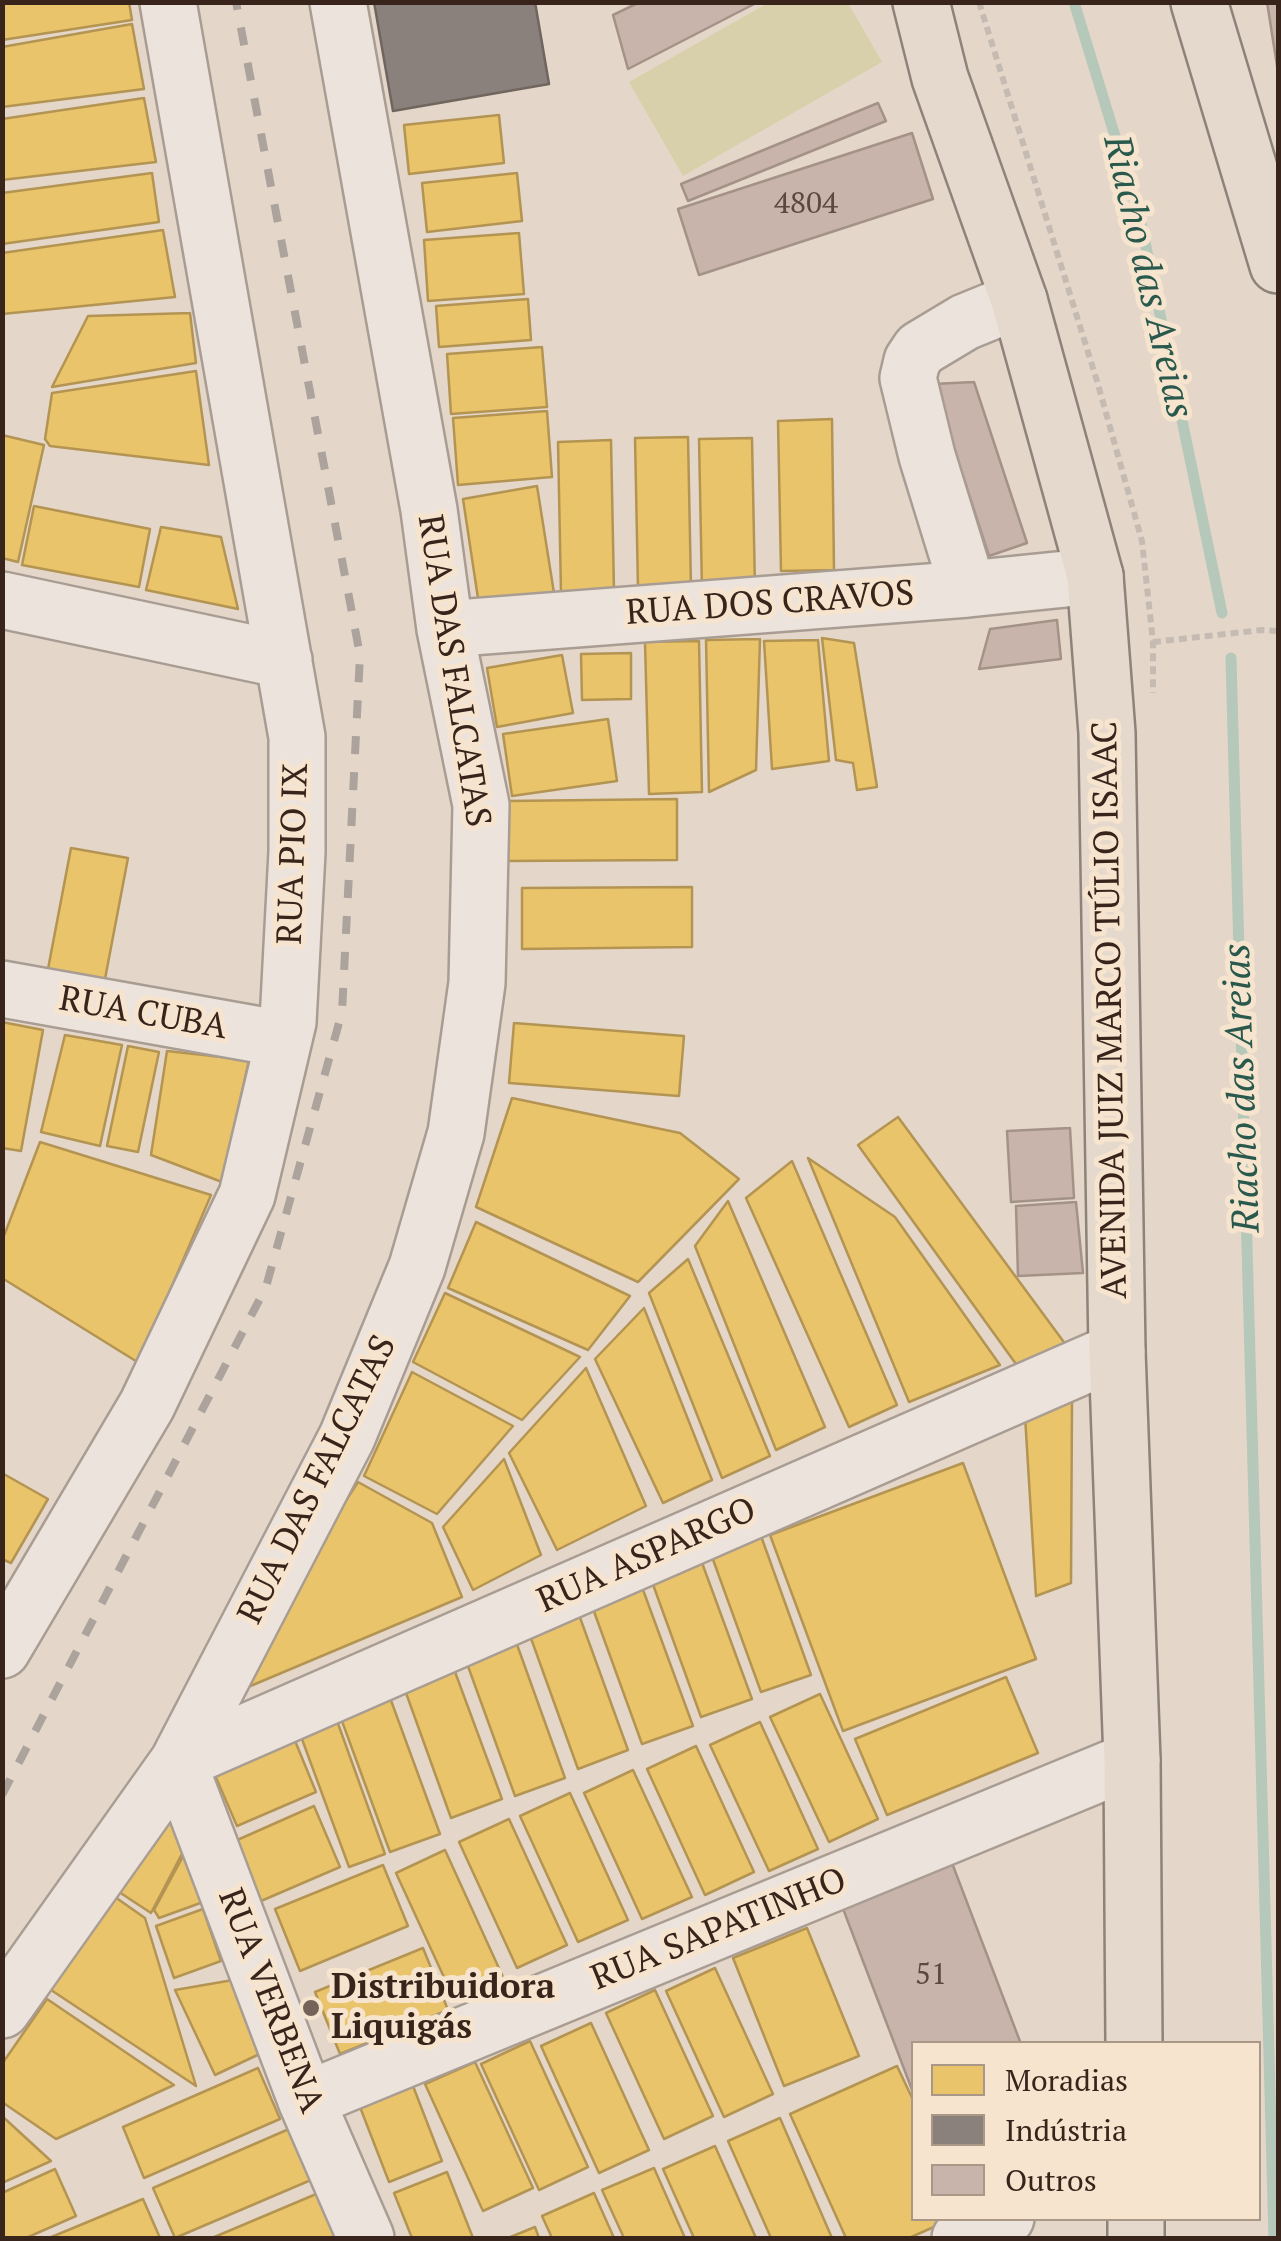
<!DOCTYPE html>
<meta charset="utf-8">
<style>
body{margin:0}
#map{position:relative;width:1281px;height:2241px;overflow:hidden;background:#e4d7c9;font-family:"PT Serif",serif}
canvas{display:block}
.frame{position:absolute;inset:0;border:5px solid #38241b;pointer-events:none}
.legend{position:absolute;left:911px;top:2041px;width:350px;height:180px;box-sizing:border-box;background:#f7e4ce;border:2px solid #ab9786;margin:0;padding:12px 18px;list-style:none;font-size:30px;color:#38241b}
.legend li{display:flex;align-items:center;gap:20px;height:50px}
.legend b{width:50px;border:2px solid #ab9786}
</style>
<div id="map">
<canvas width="1281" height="2241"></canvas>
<div class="frame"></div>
<ul class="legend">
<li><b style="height:28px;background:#e9c46a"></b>Moradias</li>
<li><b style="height:28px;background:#8a817c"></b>Indústria</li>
<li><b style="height:28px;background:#c8b4aa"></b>Outros</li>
</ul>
</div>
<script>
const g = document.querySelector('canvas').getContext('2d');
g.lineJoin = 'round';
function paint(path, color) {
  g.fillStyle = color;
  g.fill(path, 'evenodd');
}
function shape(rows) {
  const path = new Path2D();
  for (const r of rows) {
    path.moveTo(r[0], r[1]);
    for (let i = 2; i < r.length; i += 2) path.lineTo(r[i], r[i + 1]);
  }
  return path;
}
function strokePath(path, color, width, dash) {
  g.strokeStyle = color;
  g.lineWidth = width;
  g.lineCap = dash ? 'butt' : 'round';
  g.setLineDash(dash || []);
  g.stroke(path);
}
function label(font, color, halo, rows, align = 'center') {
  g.font = font + ' "PT Serif",serif';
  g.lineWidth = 10;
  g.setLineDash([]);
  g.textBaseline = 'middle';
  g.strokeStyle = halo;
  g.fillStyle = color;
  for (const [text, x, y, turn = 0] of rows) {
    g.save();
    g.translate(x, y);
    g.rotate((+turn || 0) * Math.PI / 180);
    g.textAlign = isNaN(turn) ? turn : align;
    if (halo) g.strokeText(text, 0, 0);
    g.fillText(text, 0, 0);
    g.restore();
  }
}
const green = shape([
 [768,3,848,3,882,62,683,176,629,82]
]);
const homes = shape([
 [2,2,129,2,132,20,2,40,2,2],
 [132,24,144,89,2,107,2,47,132,24],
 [144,98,156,162,2,180,2,119,144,98],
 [499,115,504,163,409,174,404,125,499,115],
 [152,173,159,222,2,244,2,193,152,173],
 [517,173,522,221,427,232,422,183,517,173],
 [163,230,175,297,2,314,2,253,163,230],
 [519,233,524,294,428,301,424,240,519,233],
 [528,299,531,340,439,347,436,306,528,299],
 [190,313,196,363,52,387,88,316,190,313],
 [542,347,547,407,451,414,447,354,542,347],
 [196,371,209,465,50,446,45,439,52,393,196,371],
 [547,411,552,477,458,485,453,418,547,411],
 [832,419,834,570,781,571,778,421,832,419],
 [2,435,44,445,18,562,2,558,2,435],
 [688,437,691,588,638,589,635,438,688,437],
 [752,438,755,589,702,590,699,439,752,438],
 [611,440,614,591,561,593,558,442,611,440],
 [537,486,554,593,479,605,463,499,537,486],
 [34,506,150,529,139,587,22,565,34,506],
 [161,527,221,537,238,609,146,590,161,527],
 [822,638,854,643,877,787,857,790,853,763,836,760,822,638],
 [760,639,756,770,709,792,706,640,760,639],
 [818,640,829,761,772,769,764,641,818,640],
 [699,641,702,792,649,794,645,642,699,641],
 [631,653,631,699,582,700,581,654,631,653],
 [562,655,573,713,497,727,487,668,562,655],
 [608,719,617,781,512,796,503,734,608,719],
 [677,799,677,860,507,861,507,801,677,799],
 [71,848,128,858,105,979,48,969,71,848],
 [692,887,692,947,522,949,522,888,692,887],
 [2,1022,43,1030,21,1151,2,1148,2,1022],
 [514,1023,684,1036,679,1096,509,1083,514,1023],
 [65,1035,122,1045,100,1146,41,1132,65,1035],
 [128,1046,159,1052,138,1152,107,1146,128,1046],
 [167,1051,249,1060,222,1182,151,1155,167,1051],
 [512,1098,680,1133,739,1179,638,1282,476,1207,512,1098],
 [898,1117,1069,1349,1021,1371,858,1145,898,1117],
 [40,1142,211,1195,139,1363,2,1278,2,1241,40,1142],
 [808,1158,895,1217,1000,1365,909,1402,808,1158],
 [792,1161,897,1405,849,1427,746,1198,792,1161],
 [728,1201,825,1427,776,1450,695,1246,728,1201],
 [476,1222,630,1296,588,1350,448,1288,476,1222],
 [688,1259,770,1456,722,1478,649,1293,688,1259],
 [445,1293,580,1357,522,1420,413,1362,445,1293],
 [644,1308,712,1480,663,1503,595,1359,644,1308],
 [586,1368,646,1506,557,1550,509,1453,586,1368],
 [412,1372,513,1426,437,1514,364,1476,412,1372],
 [1072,1400,1071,1583,1036,1596,1025,1416,1072,1400],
 [504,1459,541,1555,473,1590,443,1527,504,1459],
 [963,1463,1036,1659,843,1731,770,1535,963,1463],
 [2,1473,48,1499,11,1563,2,1559,2,1473],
 [358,1482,432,1523,462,1597,229,1695,223,1690,358,1482],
 [761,1536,811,1675,761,1692,711,1554,761,1536],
 [701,1560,752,1699,701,1717,651,1579,701,1560],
 [642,1587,693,1726,642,1744,592,1606,642,1587],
 [578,1612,628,1750,578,1769,528,1630,578,1612],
 [515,1639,565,1778,515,1796,465,1658,515,1639],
 [451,1661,502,1799,451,1818,401,1679,451,1661],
 [1006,1677,1038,1753,887,1815,855,1739,1006,1677],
 [820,1694,878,1819,829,1842,770,1717,820,1694],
 [389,1695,440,1834,390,1852,339,1713,389,1695],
 [336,1718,385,1854,349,1867,299,1731,336,1718],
 [760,1722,818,1849,769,1871,710,1745,760,1722],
 [291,1731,316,1792,237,1826,211,1766,291,1731],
 [696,1746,754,1872,705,1895,647,1769,696,1746],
 [633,1770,692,1897,642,1919,584,1793,633,1770],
 [570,1793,628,1920,578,1942,520,1816,570,1793],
 [167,1806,185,1848,151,1913,119,1892,167,1806],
 [314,1806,340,1867,261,1901,235,1841,314,1806],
 [509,1819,567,1945,517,1968,459,1842,509,1819],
 [187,1849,206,1901,159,1918,154,1910,187,1849],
 [445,1850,503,1977,454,1999,396,1873,445,1850],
 [383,1865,408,1926,300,1971,275,1909,383,1865],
 [115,1897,145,1918,196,2086,48,1988,115,1897],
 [203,1909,221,1961,174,1978,156,1926,203,1909],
 [807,1928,859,2056,784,2086,733,1958,807,1928],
 [423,1948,448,2010,340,2054,315,1992,423,1948],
 [715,1968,773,2094,724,2117,666,1991,715,1968],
 [233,1980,266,2051,215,2075,175,1990,233,1980],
 [655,1990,713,2116,664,2139,606,2013,655,1990],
 [47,1999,174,2085,56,2139,2,2102,2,2064,47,1999],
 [591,2023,649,2150,599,2173,541,2046,591,2023],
 [530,2041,588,2167,539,2190,481,2064,530,2041],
 [475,2062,533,2188,483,2211,425,2084,475,2062],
 [897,2066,914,2102,914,2218,954,2218,909,2238,846,2238,790,2114,897,2066],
 [258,2068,280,2119,144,2178,123,2127,258,2068],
 [413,2086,442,2161,389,2182,360,2107,413,2086],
 [2,2116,51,2161,2,2183,2,2116],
 [780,2118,832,2238,771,2238,728,2141,780,2118],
 [289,2129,311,2180,175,2238,153,2188,289,2129],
 [715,2146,756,2238,694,2238,663,2169,715,2146],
 [654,2168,685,2238,624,2238,602,2190,654,2168],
 [55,2169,76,2216,26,2238,2,2238,2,2193,55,2169],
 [447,2172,473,2238,412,2238,394,2193,447,2172],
 [321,2192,341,2238,212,2238,321,2192],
 [594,2193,614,2238,552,2238,542,2216,594,2193],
 [143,2199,160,2238,49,2238,143,2199],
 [535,2227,539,2238,508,2238,535,2227]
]);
const industry = shape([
 [374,2,535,2,549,84,393,111,374,2]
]);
const stream = shape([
 [1074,2,1140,218,1222,613],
 [1231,658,1274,2238]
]);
const building = shape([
 [640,2,758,2,628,69,613,15,640,2],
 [1267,2,1278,2,1278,72,1267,2],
 [878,103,886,121,688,201,681,184,878,103],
 [912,133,933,199,699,275,678,209,912,133],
 [974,382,1027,543,989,556,933,384,974,382],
 [1057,620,1061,659,979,669,990,629,1057,620],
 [1070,1128,1074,1198,1011,1202,1007,1131,1070,1128],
 [1076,1202,1083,1273,1018,1276,1016,1206,1076,1202],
 [952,1863,1021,2044,914,2044,914,2095,842,1906,952,1863]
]);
const path = shape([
 [979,2,1097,381,1142,541,1153,642,1153,693],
 [1153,642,1262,630,1278,631]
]);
const minor = shape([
 [968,589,927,456,908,378,912,361,920,349,965,322,1019,300],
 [2,600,284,660],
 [445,629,968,589,1095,576],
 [2,989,283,1039],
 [2,1650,147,1405,247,1195,288,1022,297,852,297,737,168,2],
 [2,2010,178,1762,347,1437,417,1267,456,1133,477,983,481,805,445,629,429,510,338,2],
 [306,2100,1132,1760],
 [366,2238,306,2100,178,1762,1117,1351],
 [960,2238,1006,2218]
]);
const major = shape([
 [921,2,940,78,1019,300,1095,576,1107,733,1117,1351,1132,1760,1134,2044],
 [1199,2,1278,265],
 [1136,2218,1136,2238]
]);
const rail = shape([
 [2,1795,266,1287,342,1012,360,655,236,2]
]);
const markers = [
 [311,2008,10,"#746358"]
];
const numberNames = [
 ["4804",806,204],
 ["51",931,1975]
];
const streetNames = [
 ["RUA DOS CRAVOS",770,604,-4],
 ["RUA DAS FALCATAS",453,671,81],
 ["RUA PIO IX",294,854,-88],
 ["AVENIDA JUIZ MARCO TÚLIO ISAAC",1111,1010,-91],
 ["RUA CUBA",143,1014,10],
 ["RUA DAS FALCATAS",318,1480,-64],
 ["RUA ASPARGO",647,1556,-24],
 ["RUA SAPATINHO",719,1930,-22],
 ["RUA VERBENA",270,2001,69]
];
const poiNames = [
 ["Distribuidora",331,1988],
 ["Liquigás",331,2028]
];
const waterNames = [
 ["Riacho das Areias",1147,277,77],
 ["Riacho das Areias",1243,1088,-92]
];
paint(green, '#d8d0aa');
paint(homes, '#e9c46a');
strokePath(homes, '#b49452', 2.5);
paint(industry, '#8a817c');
strokePath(industry, '#71655f', 2.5);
strokePath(stream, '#b5c8b9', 11);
paint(building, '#c8b4aa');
strokePath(building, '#a49289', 2.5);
strokePath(minor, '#a99d93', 60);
strokePath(major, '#8e827a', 60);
strokePath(path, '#c5bbb2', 6, [8, 5]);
strokePath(minor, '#ece4dc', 55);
strokePath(major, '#e4d9cc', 55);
strokePath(rail, '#aba39c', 8, [18, 18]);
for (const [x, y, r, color] of markers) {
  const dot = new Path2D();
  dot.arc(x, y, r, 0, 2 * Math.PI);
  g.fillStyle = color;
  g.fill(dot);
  strokePath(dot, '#f7e4ce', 4);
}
label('30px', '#5c483f', null, numberNames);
label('35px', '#38241b', '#f7e4ce', streetNames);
label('bold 35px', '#38241b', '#f7e4ce', poiNames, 'left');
label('italic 38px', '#29594d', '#f7e4ce', waterNames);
</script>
